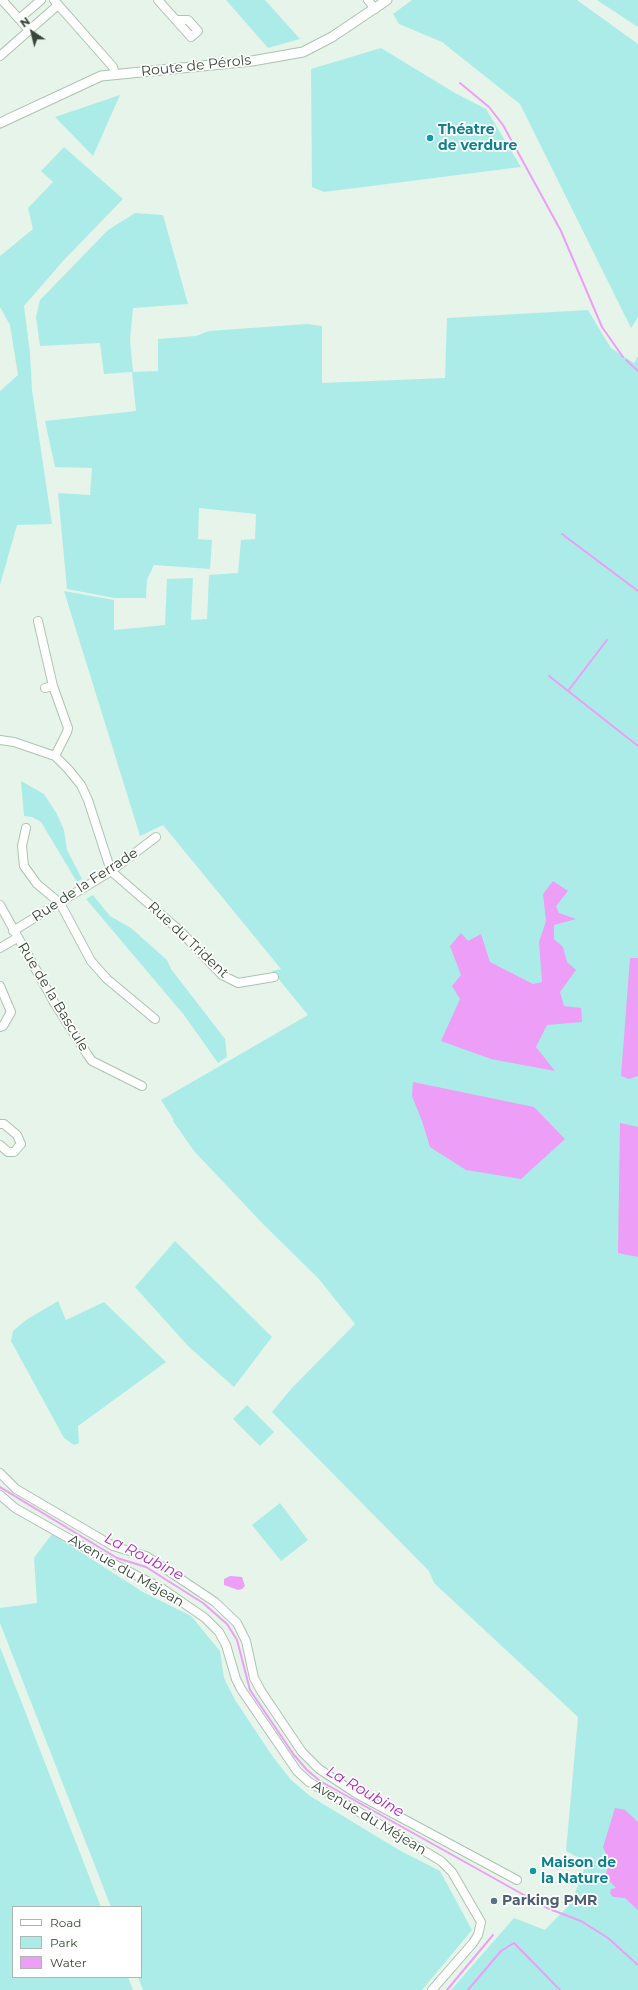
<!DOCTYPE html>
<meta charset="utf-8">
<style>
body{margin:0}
#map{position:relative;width:638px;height:1990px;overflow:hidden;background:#e7f4e9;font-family:Montserrat,sans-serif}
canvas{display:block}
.legend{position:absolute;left:12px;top:1906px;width:130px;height:72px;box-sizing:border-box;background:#fff;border:1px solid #aeb6af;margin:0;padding:5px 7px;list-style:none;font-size:12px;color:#354837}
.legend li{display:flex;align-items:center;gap:8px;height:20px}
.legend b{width:20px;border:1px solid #aeb6af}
.north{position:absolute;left:12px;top:12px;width:40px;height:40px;-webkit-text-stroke:3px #fff;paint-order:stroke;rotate:325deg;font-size:11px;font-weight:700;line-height:16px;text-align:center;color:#354837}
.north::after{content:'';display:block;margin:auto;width:14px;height:18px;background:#354837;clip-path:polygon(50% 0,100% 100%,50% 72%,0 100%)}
</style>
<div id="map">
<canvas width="638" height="1990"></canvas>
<ul class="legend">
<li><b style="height:5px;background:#fff"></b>Road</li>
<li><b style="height:11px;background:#acece8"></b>Park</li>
<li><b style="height:11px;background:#ed9ef6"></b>Water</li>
</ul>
<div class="north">N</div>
</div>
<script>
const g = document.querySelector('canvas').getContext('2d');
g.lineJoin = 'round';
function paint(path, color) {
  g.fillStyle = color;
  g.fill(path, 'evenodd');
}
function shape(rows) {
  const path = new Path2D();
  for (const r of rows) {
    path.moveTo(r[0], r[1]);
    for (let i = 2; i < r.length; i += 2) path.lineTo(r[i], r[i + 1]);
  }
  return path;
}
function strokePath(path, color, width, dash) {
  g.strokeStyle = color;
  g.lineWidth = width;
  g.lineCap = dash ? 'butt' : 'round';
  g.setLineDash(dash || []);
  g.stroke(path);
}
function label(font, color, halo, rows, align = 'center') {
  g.font = font + ' Montserrat,sans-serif';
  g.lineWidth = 3.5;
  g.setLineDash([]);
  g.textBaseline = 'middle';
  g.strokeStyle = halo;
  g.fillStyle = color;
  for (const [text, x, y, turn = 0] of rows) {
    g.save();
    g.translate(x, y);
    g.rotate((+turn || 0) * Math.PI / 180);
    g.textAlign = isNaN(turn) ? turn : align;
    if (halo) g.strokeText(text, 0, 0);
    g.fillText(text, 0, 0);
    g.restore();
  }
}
const green = shape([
 [226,0,265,0,300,39,268,48],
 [412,0,577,0,638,44,638,317,631,328,520,104,442,42,399,24,393,14],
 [597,0,638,0,638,27],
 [381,48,455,93,486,109,521,167,324,192,312,187,311,69],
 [120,95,93,156,55,117],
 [64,147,123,199,64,260,24,306,30,353,32,390,52,524,17,525,0,585,0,391,18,375,10,325,0,307,0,256,33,229,28,208,53,182,41,171],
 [135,213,163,215,188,304,133,308,130,340,133,372,158,371,158,339,196,336,209,331,307,324,322,326,322,383,445,378,447,318,588,310,611,348,634,363,638,356,638,1990,451,1990,514,1918,545,1930,571,1903,587,1862,566,1851,578,1717,434,1583,429,1571,272,1412,291,1389,355,1324,318,1278,264,1225,194,1151,173,1121,174,1120,161,1100,308,1015,272,971,281,969,163,825,140,836,64,591,114,600,114,630,165,625,167,579,193,578,191,620,207,619,209,575,238,573,241,540,255,539,256,514,199,508,198,539,212,540,210,569,154,565,147,580,146,598,114,598,67,589,58,493,90,495,92,468,55,467,45,421,136,411,132,372,104,374,100,343,40,346,36,317,40,300,108,230],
 [21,781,44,794,57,814,64,830,67,850,82,879,77,882,41,822,32,817,24,816],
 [93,895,110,916,131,928,167,960,171,969,225,1039,227,1057,218,1063,184,1015,86,899],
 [175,1241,272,1337,234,1387,188,1346,135,1287],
 [58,1301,66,1320,104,1302,166,1362,78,1426,79,1443,74,1445,64,1438,11,1341,13,1331,26,1320],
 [247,1405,274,1432,260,1446,233,1419],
 [280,1503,308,1540,281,1561,252,1525],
 [52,1534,143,1592,191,1616,220,1651,224,1678,235,1700,273,1757,291,1780,310,1796,399,1850,440,1871,472,1930,422,1990,143,1990,138,1977,141,1977,141,1907,111,1907,0,1623,0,1608,37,1603,34,1558],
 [0,1647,101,1907,13,1907,13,1977,128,1977,133,1990,0,1990]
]);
const water = shape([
 [553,881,568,891,556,906,559,913,576,919,554,925,554,939,563,947,567,962,576,970,560,992,564,1006,581,1008,582,1022,547,1025,536,1047,555,1071,491,1059,441,1041,460,999,452,986,461,975,450,946,461,933,468,941,481,934,490,962,533,984,542,982,539,942,546,921,543,894],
 [630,958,638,958,638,1076,629,1079,621,1076],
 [413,1082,534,1107,565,1139,521,1179,466,1170,430,1147,422,1121,412,1096],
 [620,1123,638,1127,638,1257,618,1253],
 [230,1576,242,1577,245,1586,242,1589,238,1590,224,1585,224,1579],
 [615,1808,625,1810,638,1822,638,1910,625,1898,613,1897,610,1893,611,1889,616,1888,605,1876,610,1862,603,1847]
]);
const stream = shape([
 [460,83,489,107,503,125,561,231,602,327,623,357],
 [626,360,638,371],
 [562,534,638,591],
 [549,676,638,746],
 [568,691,607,640],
 [0,1487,117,1558,146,1567,203,1603,227,1624,237,1640,250,1690,294,1755,307,1770,320,1781,549,1909],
 [552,1910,581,1921,608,1938,638,1965],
 [447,1990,493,1935],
 [468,1990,501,1951,514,1943,560,1990]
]);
const minor = shape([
 [2,0,29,30],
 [54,0,113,67,115,74],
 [158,0,191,37,198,31,188,20,177,20],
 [368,0,375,9],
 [19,19,41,0],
 [0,56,58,5],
 [38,621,53,686],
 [45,688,53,686,68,728,67,732,55,756],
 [0,740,14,742,55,756,68,769,81,785,88,800,111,871,179,930,222,975,238,983,274,977],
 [26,828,22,846,24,866,37,884,60,903,91,961,107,979,155,1019],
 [0,905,55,1004,87,1054,92,1061,142,1086],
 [13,931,111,871,156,837],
 [0,948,17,938],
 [0,986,11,1012,3,1026,0,1027],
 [0,1124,4,1124,17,1135,21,1144,14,1152,8,1152,0,1145],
 [0,1473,16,1489,113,1546,146,1556,215,1602,237,1623,246,1641,254,1678,261,1691,302,1752,319,1769,357,1794,517,1880],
 [0,1495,15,1508,114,1564,163,1589,205,1618,219,1632,226,1645,236,1679,241,1689,297,1771,309,1782,441,1861,452,1872,481,1922,478,1935,473,1943,432,1990]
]);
const tertiary = shape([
 [0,123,101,76,252,61,303,52,332,37,387,0]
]);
const markers = [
 [430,138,4,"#0f9aa8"],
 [533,1871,4,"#0f9aa8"],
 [494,1901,4,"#5c6f8a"]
];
const streetNames = [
 ["Route de Pérols",196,66,-6],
 ["Rue de la Ferrade",85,885,-33],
 ["Rue du Trident",188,940,43],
 ["Rue de la Bascule",53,997,59],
 ["Avenue du Méjean",126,1571,30],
 ["Avenue du Méjean",369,1818,31]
];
const cultureNames = [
 ["Théatre",438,130],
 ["de verdure",438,146],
 ["Maison de",541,1863],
 ["la Nature",541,1879]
];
const serviceNames = [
 ["Parking PMR",502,1901]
];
const waterNames = [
 ["La Roubine",144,1557,27],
 ["La Roubine",365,1792,30]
];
paint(green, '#acece8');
paint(water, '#ed9ef6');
strokePath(stream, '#ed9ef6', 2);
strokePath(minor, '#abc4af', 10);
strokePath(tertiary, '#abc4af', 11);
strokePath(minor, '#fff', 8);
strokePath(tertiary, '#fff', 9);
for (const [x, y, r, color] of markers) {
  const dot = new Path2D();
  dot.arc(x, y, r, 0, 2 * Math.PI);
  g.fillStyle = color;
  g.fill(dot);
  strokePath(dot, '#fff', 1.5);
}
label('14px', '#354837', '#fff', streetNames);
label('bold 14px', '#0d838f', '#fff', cultureNames, 'left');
label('bold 14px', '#4e5e75', '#fff', serviceNames, 'left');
label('italic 15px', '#af26bc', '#fff', waterNames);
</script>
